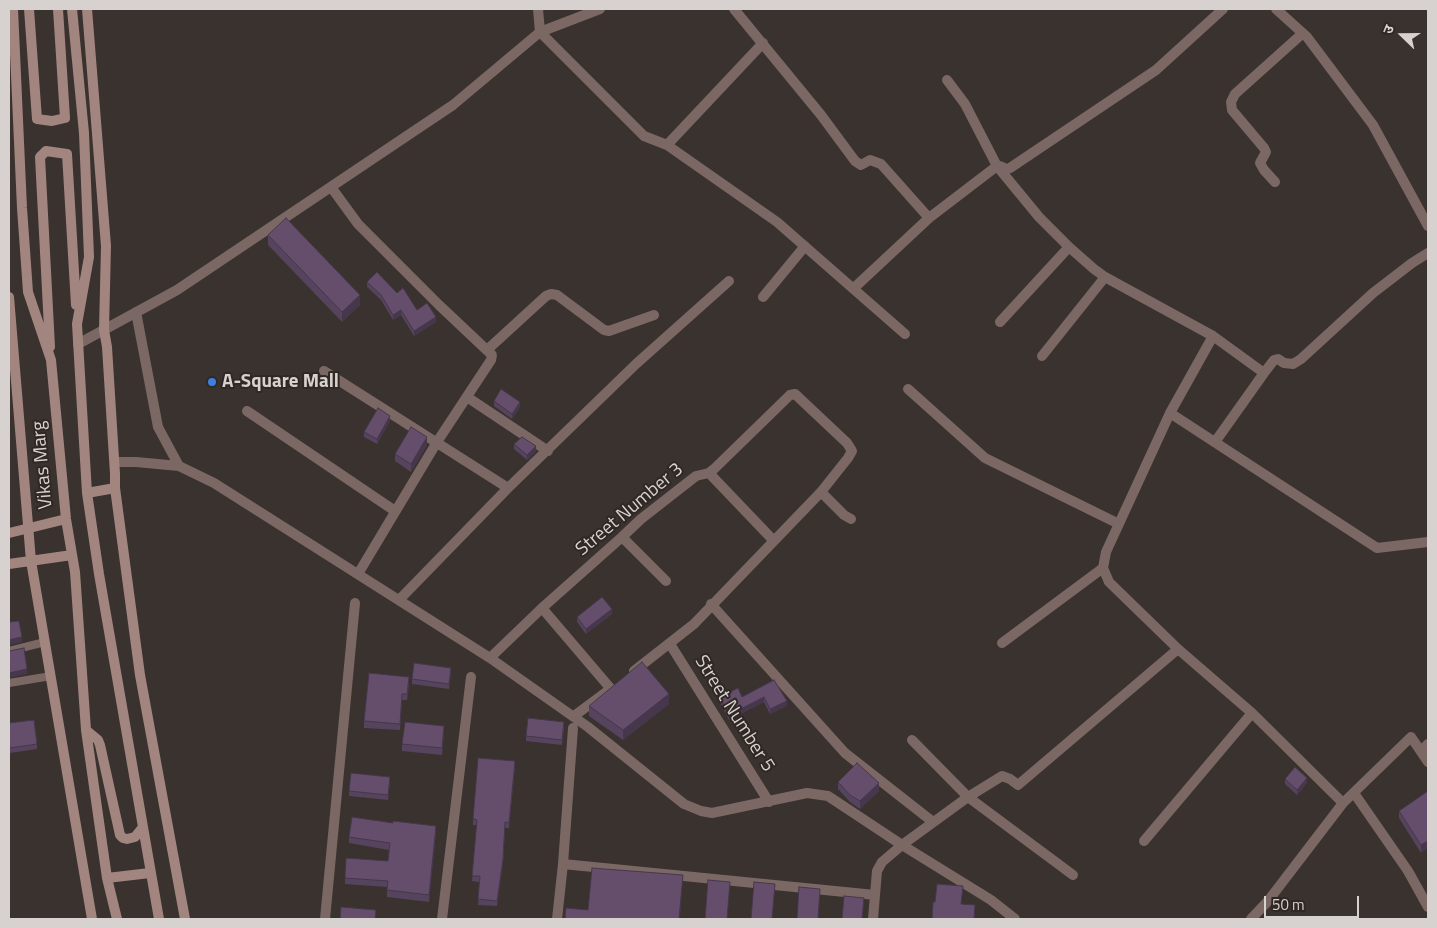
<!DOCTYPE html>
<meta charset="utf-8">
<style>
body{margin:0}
#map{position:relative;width:1437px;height:928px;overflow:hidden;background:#3a322e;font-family:"Titillium Web","Noto Sans Devanagari",sans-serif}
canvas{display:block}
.frame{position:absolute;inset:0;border:10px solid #d7d1cf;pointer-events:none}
.north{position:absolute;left:1377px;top:10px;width:50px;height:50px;-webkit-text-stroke:4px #302824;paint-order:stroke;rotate:292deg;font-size:14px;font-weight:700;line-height:20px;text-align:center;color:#d7d1cf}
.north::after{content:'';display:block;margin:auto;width:18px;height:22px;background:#d7d1cf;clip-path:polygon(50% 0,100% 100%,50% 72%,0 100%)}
.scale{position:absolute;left:1264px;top:896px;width:95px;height:22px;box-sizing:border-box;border:2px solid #d7d1cf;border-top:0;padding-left:6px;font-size:15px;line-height:18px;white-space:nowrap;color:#d7d1cf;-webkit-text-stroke:4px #302824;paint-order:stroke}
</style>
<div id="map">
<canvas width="1437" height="928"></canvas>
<div class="frame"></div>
<div class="north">उ</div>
<div class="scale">50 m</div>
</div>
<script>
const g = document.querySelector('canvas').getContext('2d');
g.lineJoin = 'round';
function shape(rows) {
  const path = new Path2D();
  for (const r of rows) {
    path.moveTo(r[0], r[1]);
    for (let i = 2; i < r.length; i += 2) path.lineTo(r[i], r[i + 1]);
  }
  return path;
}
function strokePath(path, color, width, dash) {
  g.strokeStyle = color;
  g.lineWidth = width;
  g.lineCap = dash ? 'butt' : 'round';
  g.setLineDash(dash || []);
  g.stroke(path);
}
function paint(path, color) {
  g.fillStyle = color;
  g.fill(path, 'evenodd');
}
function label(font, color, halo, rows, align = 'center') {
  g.font = font + ' "Titillium Web",sans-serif';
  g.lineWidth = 4;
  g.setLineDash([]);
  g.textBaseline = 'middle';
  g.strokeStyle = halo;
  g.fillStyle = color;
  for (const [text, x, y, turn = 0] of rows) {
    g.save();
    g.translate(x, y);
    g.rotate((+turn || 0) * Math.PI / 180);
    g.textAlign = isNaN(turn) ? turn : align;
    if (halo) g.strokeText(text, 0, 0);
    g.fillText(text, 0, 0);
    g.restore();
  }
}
const lane = shape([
 [9,651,45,642],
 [9,683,51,676]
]);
const street = shape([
 [538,9,540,32,644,136,667,145,777,222,905,334],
 [734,9,821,115,855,161,861,165,870,160,881,164,929,218],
 [1276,9,1307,37,1373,125,1428,226],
 [947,80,965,104,997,166,1039,217,1069,247,1094,269,1105,277,1213,336,1170,413],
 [667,145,763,43],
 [1275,182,1264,170,1260,163,1266,152,1264,148,1232,110,1231,102,1235,94,1303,33],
 [331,187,358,224,439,305,492,355,491,360,437,442,358,574],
 [854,288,929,218,997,166,1000,166,1007,169,1010,168,1156,70,1223,9],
 [763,297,805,246],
 [136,312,158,427,179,466,214,483,490,658,588,727,684,804,701,811,712,813,807,793,828,796,902,845,991,900,1015,919],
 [1000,322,1069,247],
 [1213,336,1264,373,1215,442],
 [78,344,177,290,453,105,540,32,600,9],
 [487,350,546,296,551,294,557,295,604,330,609,331,654,315],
 [1042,356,1105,277],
 [324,371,508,488],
 [1264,373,1274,360,1278,359,1284,363,1293,364,1301,359,1373,293,1412,263,1428,253],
 [908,389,985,458,1119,524],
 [467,397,548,451],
 [247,411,395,511],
 [115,462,136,462,179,466],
 [709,473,773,540],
 [821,492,844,515,851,519],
 [622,537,666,581],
 [399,600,508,488,636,364,729,281],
 [711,604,845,753,933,822],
 [542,608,611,689],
 [1002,643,1103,568],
 [670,644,769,802],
 [490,658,542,608,622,537,641,519,696,476,709,473,714,469,790,395,795,394,847,443,852,451,848,458,821,492,694,624,634,671],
 [574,716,609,690],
 [912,740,968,797,1073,875],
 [1421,751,1428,744],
 [1354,793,1408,871,1428,907],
 [1343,803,1252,713,1178,649,1109,582,1103,568,1106,552,1170,413,1377,548,1428,542],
 [1144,841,1252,713],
 [563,864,875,895],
 [325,919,355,603],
 [442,919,471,677],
 [557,919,563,864,573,728],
 [873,919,877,871,882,862,902,845,968,797,1002,776,1010,779,1018,785,1178,649],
 [1251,919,1268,901,1343,803,1411,737,1428,762]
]);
const secondary = shape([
 [13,9,22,208,28,292,51,360,66,519,75,572,86,730,107,878,117,919],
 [29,9,37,119,52,121,65,118,58,9],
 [72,9,84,133,89,257,77,324,87,493,99,574,159,919],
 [87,9,106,246,104,330,107,347,115,474,115,488,87,493],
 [9,297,31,561,92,919],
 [50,347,40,157,46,151,67,154,76,305],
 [115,488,140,675,185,919],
 [9,533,66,519],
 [9,564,72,555],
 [86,730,98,740,100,745,120,835,123,838,127,839,135,837,143,827],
 [107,878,150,873]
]);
const wall = shape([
 [268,235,360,305,342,322,268,245],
 [367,282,397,293,417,310,436,322,414,336,401,315,393,320,381,300,367,287],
 [494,401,520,407,512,419,494,406],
 [390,421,377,444,364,437,364,432],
 [514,444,536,451,527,460,514,449],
 [427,445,411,472,395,461,395,454],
 [612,614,586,634,577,622,577,617],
 [451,673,449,689,412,684,412,679],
 [774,680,787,706,770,714,764,702,729,720,720,702,720,697,742,697],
 [409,684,407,700,402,700,400,730,364,728,364,721],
 [669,704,623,740,589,716,589,706],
 [9,723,37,744,37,749,10,753,9,746],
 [564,727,562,745,526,741,526,736],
 [444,734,442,755,402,751,402,744],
 [515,767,509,828,505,828,503,864,497,906,478,905,479,882,472,881,477,825,473,825,473,819],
 [1285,779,1307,783,1297,795,1285,784],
 [390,782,388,800,349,796,349,791],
 [838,782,879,791,860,809,850,802,838,789],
 [1428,791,1421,853,1399,818,1399,811],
 [436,832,429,902,387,897,387,887,345,884,345,878,388,861,389,850,349,843,349,837]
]);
const shadedWall = shape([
 [360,295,360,305,342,322,342,312],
 [401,310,401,315,393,320,393,315],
 [436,317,436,322,414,336,414,331],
 [520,402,520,407,512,419,512,414],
 [390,416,390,421,377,444,377,439],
 [427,437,427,445,411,472,411,464],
 [536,446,536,451,527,460,527,455],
 [612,609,612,614,586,634,586,629],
 [22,637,22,642,9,645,9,640],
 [27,669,27,674,9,678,9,673],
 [669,694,669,704,623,740,623,730],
 [764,697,764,702,729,720,729,715],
 [787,701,787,706,770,714,770,709],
 [444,726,444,734,442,755,442,748],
 [1307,778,1307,783,1297,795,1297,790],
 [879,783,879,791,860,809,860,801],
 [436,826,436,832,429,902,429,895],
 [505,828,503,864,497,906,497,901],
 [1428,841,1428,848,1421,853,1421,845],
 [683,875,680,919,679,919]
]);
const building = shape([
 [286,218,360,295,342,312,268,235,286,218],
 [377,272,397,293,403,288,417,310,427,303,436,317,414,331,401,310,393,315,381,295,367,282,377,272],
 [501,389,520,402,512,414,494,401,501,389],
 [378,408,390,416,377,439,364,432,378,408],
 [411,427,427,437,411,464,395,454,411,427],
 [522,437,536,446,527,455,514,444,522,437],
 [602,597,612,609,586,629,577,617,602,597],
 [19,621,22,637,9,640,9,622,19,621],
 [24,648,27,669,9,673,9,651,24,648],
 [642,662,669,694,623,730,589,706,642,662],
 [414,663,451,668,449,684,412,679,414,663],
 [369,673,409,677,407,694,402,694,400,724,364,721,369,673],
 [774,680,787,701,770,709,764,697,729,715,720,697,738,688,742,697,774,680],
 [528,718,564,722,562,740,526,736,528,718],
 [34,720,37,744,10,748,9,741,9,723,34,720],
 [405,722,444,726,442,748,402,744,405,722],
 [478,758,515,761,509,823,505,822,503,859,497,901,478,899,480,876,472,876,477,820,473,819,478,758],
 [857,763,879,783,860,801,850,795,838,782,857,763],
 [1295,767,1307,778,1297,790,1285,779,1295,767],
 [351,773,390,777,388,795,349,791,351,773],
 [1428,791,1428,841,1421,845,1399,811,1428,791],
 [352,817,393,823,393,821,436,826,429,895,387,890,388,881,345,878,346,858,388,861,390,843,349,837,352,817],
 [592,868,683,875,679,919,565,919,566,908,588,910,592,868],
 [708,880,730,882,727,919,705,919,708,880],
 [754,882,775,884,772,919,751,919,754,882],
 [937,884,963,886,961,904,975,905,974,919,932,919,933,902,935,902,937,884],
 [799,887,820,889,818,919,797,919,799,887],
 [844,896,864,898,862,919,842,919,844,896],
 [341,907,376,910,375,919,340,919,341,907]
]);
const markers = [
 [212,382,5,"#3f7fe0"]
];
const poiNames = [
 ["A-Square Mall",222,382]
];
const streetNames = [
 ["Vikas Marg",43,465,-95],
 ["Street Number 3",630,510,-40],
 ["Street Number 5",734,714,58]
];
strokePath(lane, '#7b6865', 8);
strokePath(street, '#7b6865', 10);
strokePath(secondary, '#a38580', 10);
paint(wall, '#56435d');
paint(shadedWall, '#46374c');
paint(building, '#644e6c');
strokePath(building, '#46374c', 1);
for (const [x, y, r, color] of markers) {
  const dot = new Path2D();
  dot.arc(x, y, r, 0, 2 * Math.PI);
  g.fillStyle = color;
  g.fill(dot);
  strokePath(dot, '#302824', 2);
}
label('bold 19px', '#d7d1cf', '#302824', poiNames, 'left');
label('19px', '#d7d1cf', '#302824', streetNames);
</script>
